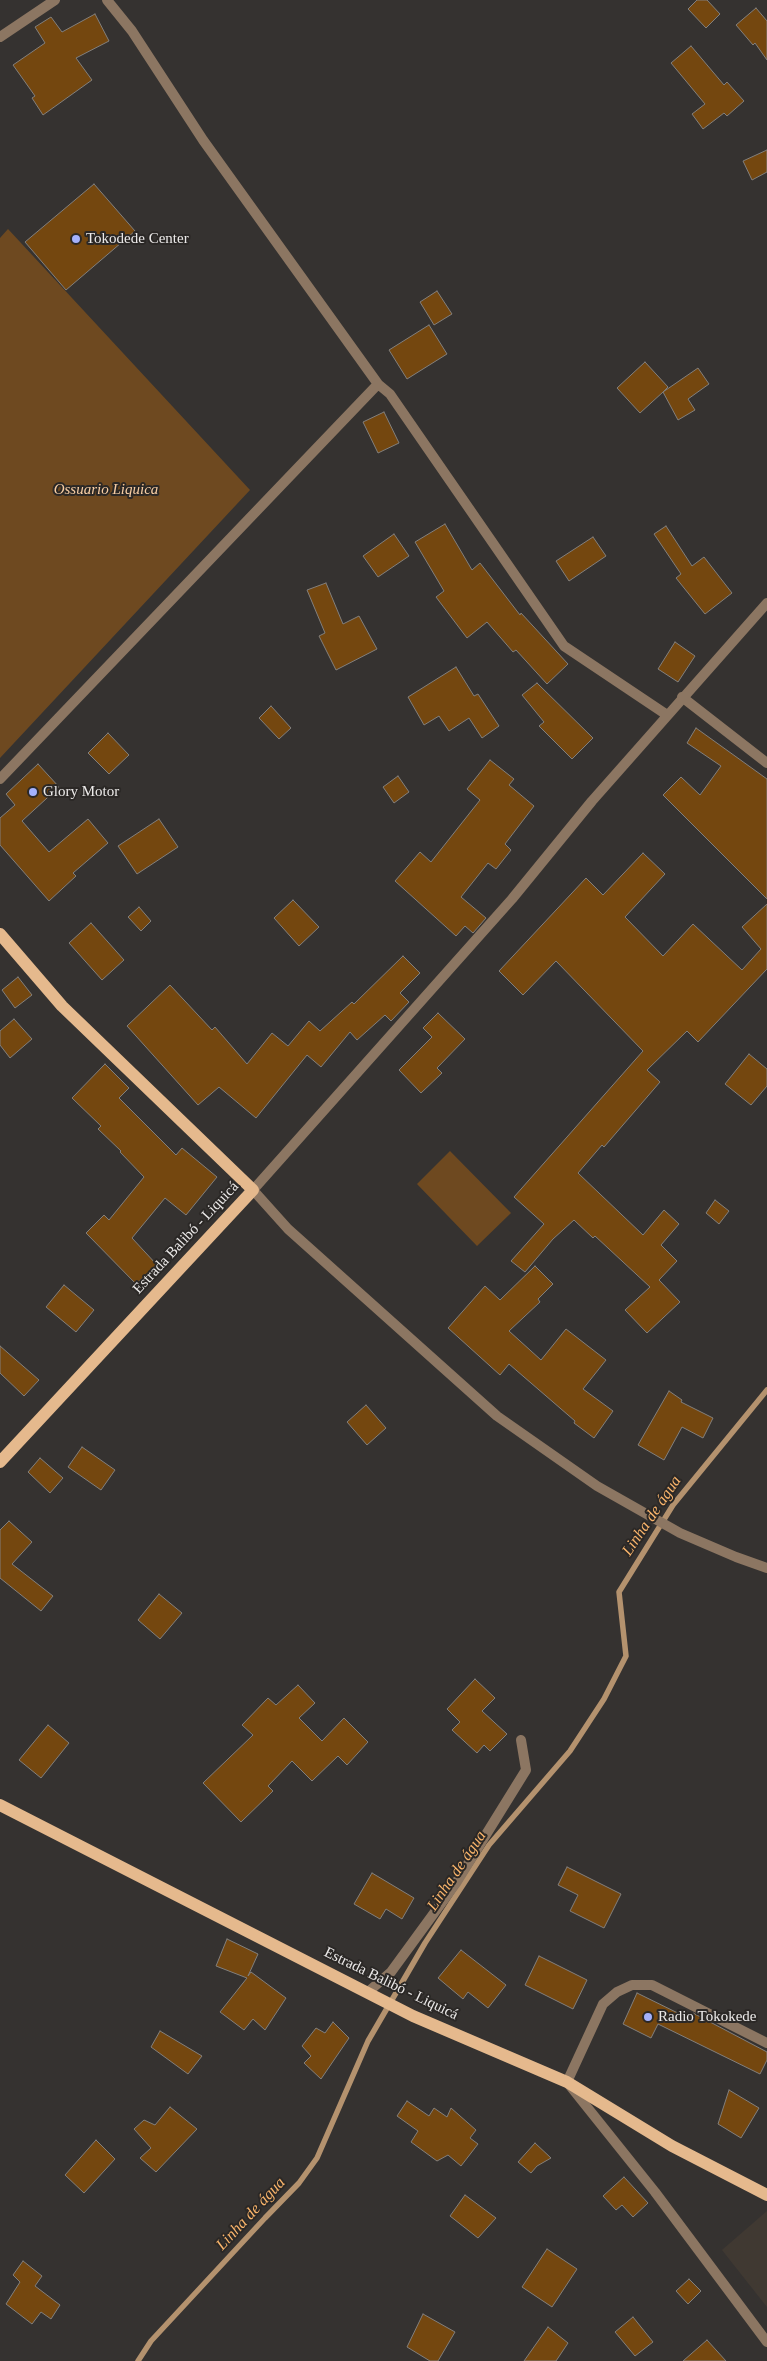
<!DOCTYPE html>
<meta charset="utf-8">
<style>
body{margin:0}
canvas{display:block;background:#353230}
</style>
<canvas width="767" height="2361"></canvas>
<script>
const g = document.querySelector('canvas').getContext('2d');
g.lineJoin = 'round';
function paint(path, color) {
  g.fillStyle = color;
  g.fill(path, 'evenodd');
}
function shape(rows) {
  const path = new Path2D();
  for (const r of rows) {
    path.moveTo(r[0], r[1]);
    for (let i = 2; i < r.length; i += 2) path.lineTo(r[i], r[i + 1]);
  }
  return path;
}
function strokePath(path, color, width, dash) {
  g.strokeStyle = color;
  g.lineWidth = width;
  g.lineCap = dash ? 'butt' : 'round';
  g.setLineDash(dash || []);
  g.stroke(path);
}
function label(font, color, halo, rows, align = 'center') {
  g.font = font + ' "Times New Roman",serif';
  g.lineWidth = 4;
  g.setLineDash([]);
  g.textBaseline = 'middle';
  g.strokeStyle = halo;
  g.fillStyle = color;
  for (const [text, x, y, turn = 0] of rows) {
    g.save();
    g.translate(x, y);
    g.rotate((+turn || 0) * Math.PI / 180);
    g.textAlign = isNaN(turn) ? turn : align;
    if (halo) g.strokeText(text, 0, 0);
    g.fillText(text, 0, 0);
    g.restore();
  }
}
const built = shape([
 [767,2211,767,2307,722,2250]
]);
const green = shape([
 [8,229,250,490,0,758,0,238],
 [450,1151,511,1213,477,1246,417,1184]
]);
const stream = shape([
 [138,2361,151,2341,265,2218,299,2183,317,2158,368,2041,425,1943,489,1845,570,1751,604,1699,626,1656,619,1592,673,1505,767,1390]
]);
const building = shape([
 [697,0,707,0,720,14,706,28,688,9,697,0],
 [756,8,767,21,767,60,755,43,753,45,736,25,756,8],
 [95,14,109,41,76,58,92,80,43,115,32,98,35,96,13,65,45,43,35,27,51,17,62,32,95,14],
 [691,46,724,85,727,82,744,101,727,116,724,113,703,129,692,114,705,104,671,63,691,46],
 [767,150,767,172,752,180,743,161,767,150],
 [94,184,135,231,66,290,25,242,94,184],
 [437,291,452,314,434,325,420,302,437,291],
 [429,325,447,354,407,379,389,350,429,325],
 [645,362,668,387,663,392,698,368,709,384,688,399,695,410,678,420,663,392,640,413,617,388,645,362],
 [384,412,399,443,378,453,363,422,384,412],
 [445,524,472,570,480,563,520,615,521,613,568,664,547,684,516,650,513,652,487,622,467,638,436,597,444,591,415,542,445,524],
 [666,526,692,566,704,557,732,593,705,614,676,578,681,574,654,534,666,526],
 [394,534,409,556,378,577,363,556,394,534],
 [593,537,606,556,569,581,556,561,593,537],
 [326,583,343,624,359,616,377,649,336,670,319,636,325,633,307,590,326,583],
 [675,642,695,656,678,682,658,669,675,642],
 [456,667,474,696,478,694,499,726,482,738,469,718,449,731,439,716,424,725,408,697,456,667],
 [537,683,593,738,572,759,539,726,544,722,522,695,537,683],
 [271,706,291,728,279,739,259,718,271,706],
 [696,728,767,779,767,899,663,795,681,777,700,795,721,766,687,743,696,728],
 [108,733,129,755,109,774,88,753,108,733],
 [490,760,514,779,509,785,534,806,505,844,511,850,496,869,488,863,461,897,486,918,473,933,465,926,456,936,395,881,420,852,431,862,480,800,467,789,490,760],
 [38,764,59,787,22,821,49,852,88,819,108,843,73,873,76,876,49,901,0,845,0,818,15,805,6,794,38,764],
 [398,776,409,792,394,803,383,787,398,776],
 [159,819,178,847,137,874,118,846,159,819],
 [643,853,665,874,625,917,663,956,693,924,742,970,761,949,742,927,767,904,767,969,698,1042,687,1031,647,1070,660,1082,604,1147,602,1145,578,1173,643,1235,664,1210,679,1224,661,1245,677,1261,659,1280,680,1302,647,1333,625,1310,650,1287,595,1236,593,1238,574,1220,553,1239,525,1272,511,1261,544,1224,514,1197,643,1051,556,961,523,995,499,971,586,878,603,895,643,853],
 [293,900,319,927,299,946,274,918,293,900],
 [139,907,151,921,141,931,128,917,139,907],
 [91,923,124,960,102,980,69,943,91,923],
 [403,956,420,973,400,993,409,1002,391,1021,385,1015,357,1040,350,1032,321,1067,307,1055,256,1118,219,1087,198,1105,127,1026,170,985,212,1030,215,1027,247,1064,272,1033,288,1046,309,1021,320,1031,352,1002,354,1004,403,956],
 [18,977,32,995,15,1008,2,990,18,977],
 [438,1013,465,1039,437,1068,442,1073,421,1093,399,1070,432,1037,423,1028,438,1013],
 [14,1019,32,1039,10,1058,0,1045,0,1031,14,1019],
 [749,1054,767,1069,767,1086,751,1105,725,1084,749,1054],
 [105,1064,129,1088,119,1098,176,1155,182,1148,217,1177,186,1215,165,1198,132,1238,157,1265,136,1284,86,1233,104,1215,109,1220,144,1177,120,1152,121,1151,98,1129,101,1126,72,1098,105,1064],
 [715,1200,729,1211,719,1224,706,1213,715,1200],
 [535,1266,553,1284,538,1299,540,1302,509,1331,541,1360,566,1329,606,1360,583,1389,613,1411,594,1438,574,1423,575,1421,509,1364,500,1375,448,1328,485,1286,500,1300,535,1266],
 [64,1285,94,1310,76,1332,46,1307,64,1285],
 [0,1346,39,1380,24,1396,0,1373,0,1346],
 [669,1391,682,1400,681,1402,713,1418,703,1438,682,1427,664,1460,638,1445,669,1391],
 [366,1405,386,1428,367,1445,347,1422,366,1405],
 [82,1447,115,1470,101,1490,68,1467,82,1447],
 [40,1458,63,1478,50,1493,28,1472,40,1458],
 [9,1521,32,1542,12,1564,53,1596,41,1611,0,1578,0,1530,9,1521],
 [159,1594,182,1613,160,1639,138,1620,159,1594],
 [475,1679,495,1698,482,1711,507,1734,490,1751,484,1745,477,1753,452,1730,460,1722,447,1709,475,1679],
 [298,1685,315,1703,299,1718,322,1741,344,1718,368,1742,347,1765,338,1756,312,1781,292,1761,268,1786,273,1791,241,1822,203,1783,253,1735,242,1725,268,1698,276,1705,298,1685],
 [48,1725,69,1743,41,1778,19,1760,48,1725],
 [567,1867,621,1894,604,1928,570,1911,578,1895,558,1885,567,1867],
 [372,1873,414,1898,402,1919,386,1909,380,1919,354,1904,372,1873],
 [227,1939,258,1954,248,1976,251,1972,286,1998,265,2030,253,2019,244,2030,220,2012,247,1978,216,1966,227,1939],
 [461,1950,506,1985,488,2008,468,1992,463,1999,438,1978,461,1950],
 [539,1956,587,1980,573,2009,525,1985,539,1956],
 [637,1993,690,2019,693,2013,767,2052,767,2060,760,2074,658,2024,651,2038,623,2024,637,1993],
 [333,2022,349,2038,321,2079,304,2063,311,2056,302,2046,316,2028,325,2033,333,2022],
 [160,2031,202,2056,188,2074,151,2047,160,2031],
 [729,2090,759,2108,741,2138,718,2124,729,2090],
 [407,2101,429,2116,434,2108,447,2117,451,2108,476,2130,470,2138,478,2144,461,2166,448,2155,437,2161,411,2142,418,2131,397,2116,407,2101],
 [170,2107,197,2129,156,2172,140,2158,151,2148,134,2129,144,2120,155,2125,170,2107],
 [96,2140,115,2159,84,2193,65,2175,96,2140],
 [535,2143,551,2158,537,2166,531,2173,518,2162,535,2143],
 [624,2177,648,2203,633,2217,622,2205,616,2210,603,2196,624,2177],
 [465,2195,496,2218,478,2238,450,2216,465,2195],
 [547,2249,577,2269,552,2307,522,2287,547,2249],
 [23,2261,42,2276,35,2286,60,2305,51,2319,41,2312,32,2324,6,2304,20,2282,13,2275,23,2261],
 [689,2279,701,2291,688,2304,676,2291,689,2279],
 [423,2314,455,2332,438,2361,430,2361,407,2347,423,2314],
 [633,2317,653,2342,635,2356,615,2332,633,2317],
 [548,2327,568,2343,556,2361,524,2361,548,2327],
 [707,2340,726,2361,683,2361,707,2340]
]);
const lane = shape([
 [368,1992,391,1972,456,1883,526,1770,521,1740]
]);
const street = shape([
 [107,0,132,31,203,140,378,384,390,394,564,646,667,715],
 [0,37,55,0],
 [767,603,592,801,512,899,253,1190,288,1229,497,1416,597,1486,680,1533,736,1557,767,1568],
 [682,697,767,763],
 [0,779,378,384],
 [767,2043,652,1985,632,1985,617,1992,603,2004,567,2082,655,2192,767,2342]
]);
const primary = shape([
 [0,934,62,1006,253,1190,0,1462],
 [0,1805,413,2016,567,2082,672,2146,767,2195]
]);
const markers = [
 [76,239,5,"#a4b1fc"],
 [33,792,5,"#a4b1fc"],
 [648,2017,5,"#a4b1fc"]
];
const poiNames = [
 ["Tokodede Center",86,239],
 ["Glory Motor",43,792],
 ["Radio Tokokede",658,2017]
];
const parkNames = [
 ["Ossuario Liquica",106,490]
];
const streetNames = [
 ["Estrada Balibó - Liquicá",186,1238,-47],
 ["Estrada Balibó - Liquicá",391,1984,26]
];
const waterNames = [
 ["Linha de água",652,1516,-56],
 ["Linha de água",457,1871,-56],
 ["Linha de água",251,2214,-47]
];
paint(built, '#403932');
paint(green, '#6e4920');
strokePath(stream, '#b4926e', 5.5);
paint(building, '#74470f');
strokePath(building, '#827f7c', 1);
strokePath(lane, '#8c7662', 10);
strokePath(street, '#8c7662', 10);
strokePath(primary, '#e5b98d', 12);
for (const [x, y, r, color] of markers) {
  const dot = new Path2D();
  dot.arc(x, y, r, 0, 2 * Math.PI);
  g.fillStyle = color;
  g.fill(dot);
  strokePath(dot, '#2b2826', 2);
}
label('15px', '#eceae9', '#2b2826', poiNames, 'left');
label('italic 15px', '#f8cea4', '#2b2826', parkNames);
label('15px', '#eceae9', '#2b2826', streetNames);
label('italic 16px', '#f9b46b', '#2b2826', waterNames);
</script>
